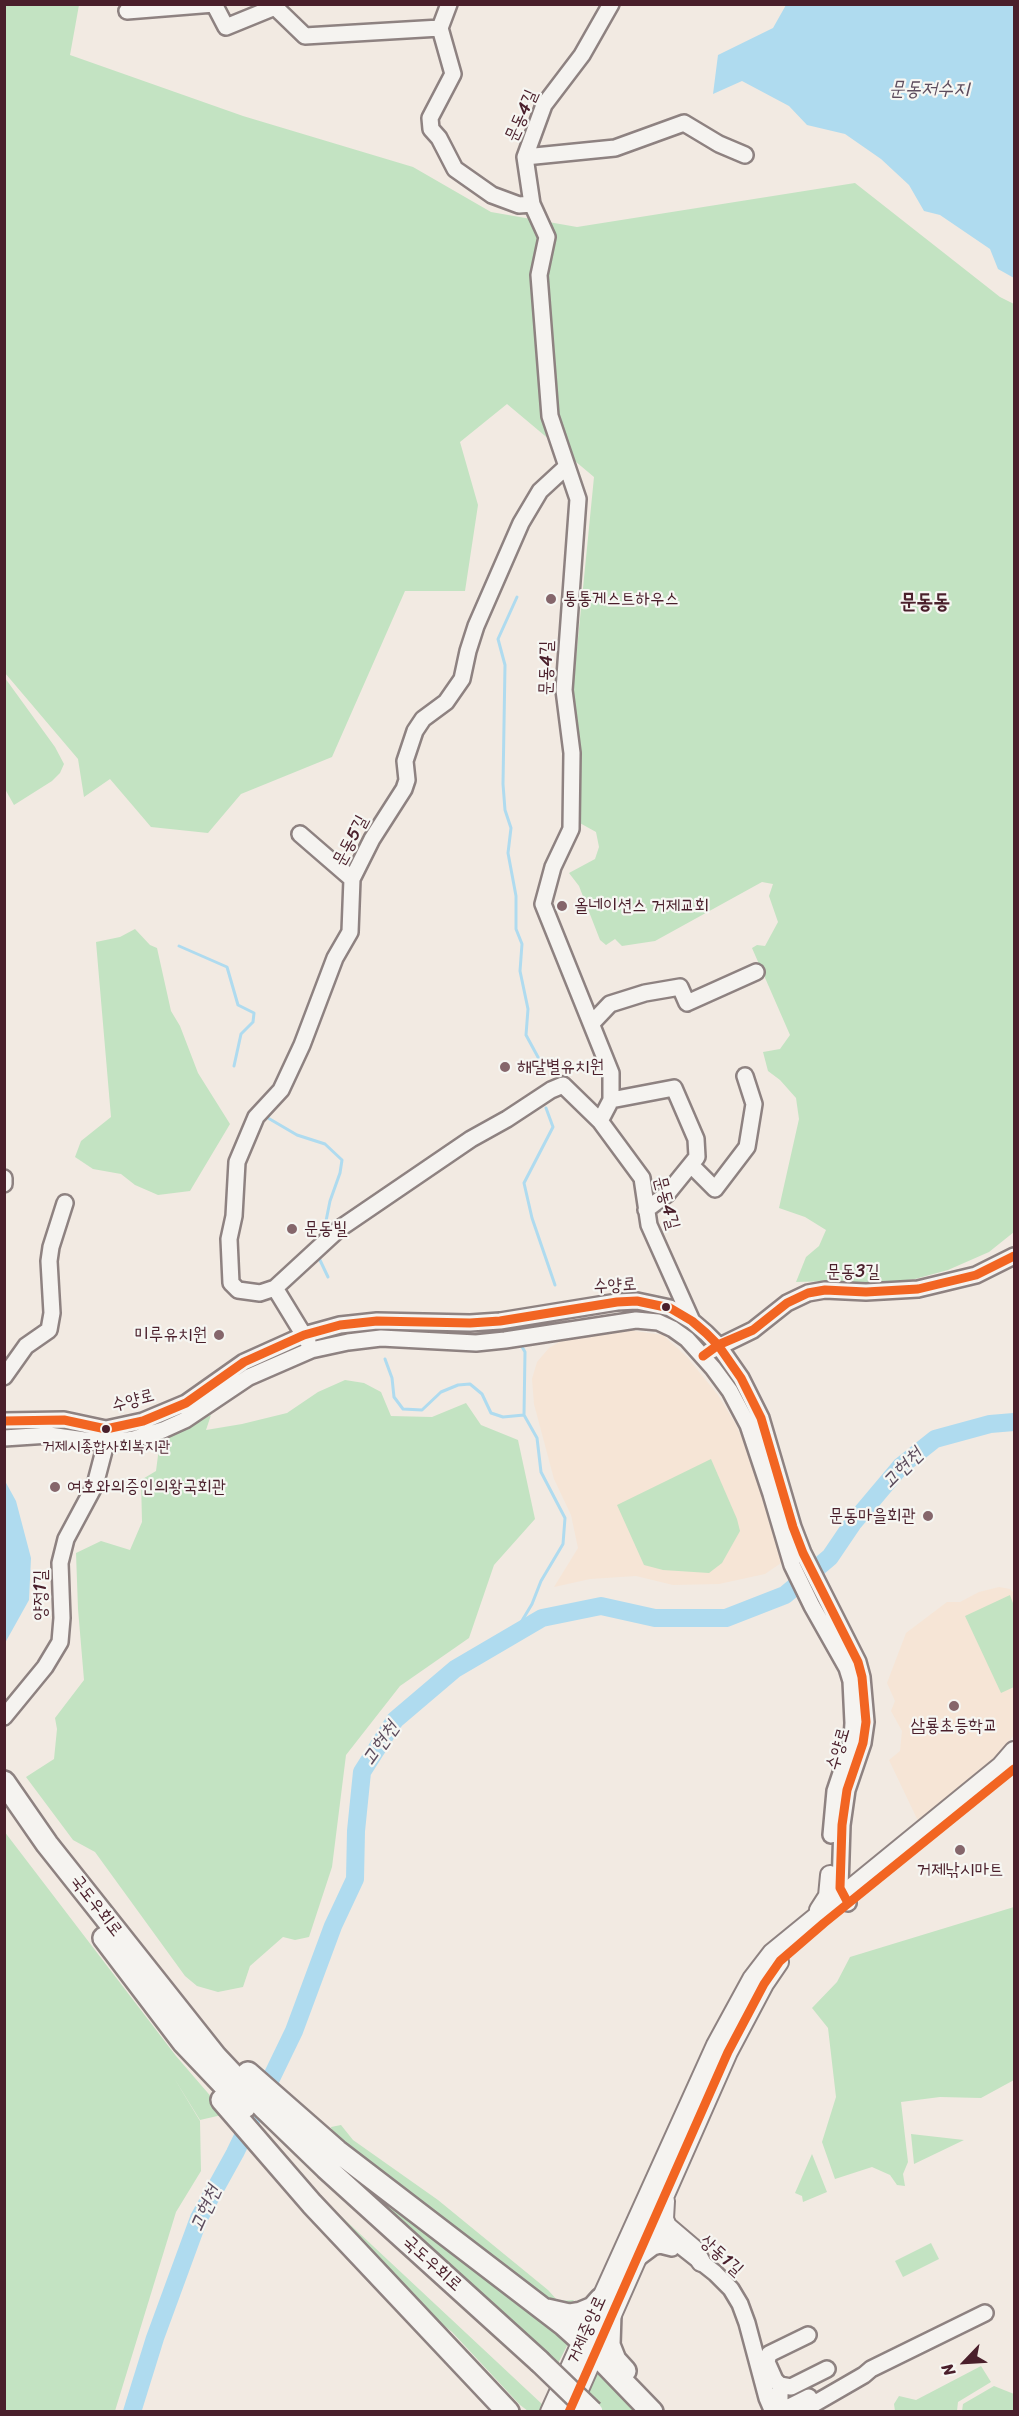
<!DOCTYPE html>
<meta charset="utf-8">
<style>
body{margin:0}
#map{position:relative;width:1019px;height:2416px;overflow:hidden;background:#f2eae2;font-family:Sriracha,sans-serif}
canvas{display:block}
.frame{position:absolute;inset:0;border:6px solid #4a1f2b;pointer-events:none}
.north{position:absolute;left:935px;top:2332px;width:60px;height:60px;-webkit-text-stroke:4px #f6f6f2;paint-order:stroke;rotate:245deg;font-size:16px;font-weight:700;line-height:24px;text-align:center;color:#4a1f2b}
.north::after{content:'';display:block;margin:auto;width:21px;height:27px;background:#4a1f2b;clip-path:polygon(50% 0,100% 100%,50% 72%,0 100%)}
</style>
<div id="map">
<canvas width="1019" height="2416"></canvas>
<div class="frame"></div>
<div class="north">N</div>
</div>
<script>
const g = document.querySelector('canvas').getContext('2d');
g.lineJoin = 'round';
function paint(path, color) {
  g.fillStyle = color;
  g.fill(path, 'evenodd');
}
function shape(rows) {
  const path = new Path2D();
  for (const r of rows) {
    path.moveTo(r[0], r[1]);
    for (let i = 2; i < r.length; i += 2) path.lineTo(r[i], r[i + 1]);
  }
  return path;
}
function strokePath(path, color, width, dash) {
  g.strokeStyle = color;
  g.lineWidth = width;
  g.lineCap = dash ? 'butt' : 'round';
  g.setLineDash(dash || []);
  g.stroke(path);
}
function label(font, color, halo, rows, align = 'center') {
  g.font = font + ' Sriracha,"Poor Story",sans-serif';
  g.lineWidth = 4.5;
  g.setLineDash([]);
  g.textBaseline = 'middle';
  g.strokeStyle = halo;
  g.fillStyle = color;
  for (const [text, x, y, turn = 0] of rows) {
    g.save();
    g.translate(x, y);
    g.rotate((+turn || 0) * Math.PI / 180);
    g.textAlign = isNaN(turn) ? turn : align;
    if (halo) g.strokeText(text, 0, 0);
    g.fillText(text, 0, 0);
    g.restore();
  }
}
const built = shape([
 [628,1330,663,1335,687,1357,718,1395,735,1423,755,1466,784,1561,765,1574,719,1584,673,1585,636,1576,590,1579,554,1587,578,1548,571,1515,554,1479,534,1404,532,1379,537,1362,549,1348,566,1338],
 [999,1587,1010,1589,1014,1593,1014,1735,999,1752,995,1760,919,1823,889,1760,900,1751,902,1731,891,1711,895,1701,887,1683,906,1633,947,1602,960,1602,979,1592]
]);
const green = shape([
 [4,5,79,5,70,55,243,116,413,167,491,212,577,227,855,183,1000,297,1014,304,1014,1232,989,1252,948,1270,915,1279,864,1286,832,1281,796,1282,806,1257,819,1246,826,1230,805,1217,779,1208,799,1119,796,1098,780,1080,768,1071,763,1052,780,1049,790,1035,752,948,757,945,765,946,778,922,769,896,773,884,762,882,655,941,622,946,615,939,606,945,600,940,579,886,569,873,595,859,599,847,596,832,578,822,578,753,573,689,594,477,507,404,460,442,478,505,465,591,405,591,332,757,241,794,208,833,151,827,110,779,84,797,78,759,5,673],
 [5,678,55,747,64,764,60,773,52,781,14,805,5,789],
 [135,929,150,945,157,948,171,1011,180,1026,198,1073,230,1124,190,1191,158,1195,135,1185,121,1174,93,1169,75,1157,81,1141,111,1117,96,942,120,937],
 [345,1380,364,1383,381,1392,391,1416,432,1417,466,1403,481,1425,518,1440,535,1519,494,1565,469,1638,400,1686,346,1755,332,1867,309,1937,295,1940,283,1937,250,1966,243,1987,218,1992,197,1986,185,1976,95,1852,73,1840,26,1777,54,1759,57,1729,55,1718,84,1680,78,1609,76,1553,101,1541,130,1550,142,1522,141,1480,156,1471,160,1440,211,1415,206,1430,242,1424,287,1413,318,1392],
 [711,1459,737,1519,740,1531,722,1563,709,1573,663,1570,644,1565,617,1505],
 [1010,1595,1014,1606,1014,1687,1001,1693,965,1616],
 [4,1831,176,2056,226,2114,200,2120,174,2078,200,2121,201,2171,176,2212,115,2411,5,2411],
 [1014,1907,1014,2080,981,2098,940,2097,901,2102,908,2162,903,2174,905,2186,897,2185,890,2175,872,2167,835,2179,822,2142,836,2097,828,2028,812,2008,837,1982,850,1957],
 [341,2125,353,2140,438,2200,548,2290,558,2301,574,2300,569,2306,551,2304,335,2142,331,2127],
 [911,2134,964,2140,914,2164],
 [812,2154,827,2192,803,2202,802,2196,795,2193],
 [330,2159,560,2330,567,2339,568,2344,554,2371],
 [312,2189,543,2405,539,2411,528,2411,520,2405,452,2332,428,2313],
 [931,2243,939,2259,903,2277,895,2261],
 [981,2366,991,2382,958,2402,957,2411,895,2411,894,2404,899,2396,916,2400],
 [599,2367,647,2411,600,2411,585,2398],
 [994,2386,1014,2394,1014,2411,962,2411,963,2404]
]);
const water = shape([
 [786,5,1012,5,1014,8,1014,278,998,269,990,249,940,215,924,211,909,185,881,159,845,134,807,125,789,106,742,81,713,94,718,55,773,28],
 [5,1481,16,1501,31,1558,29,1600,5,1643]
]);
const stream = shape([
 [517,597,498,639,505,665,503,784,505,810,511,828,508,853,516,896,516,929,522,944,520,971,528,1009,526,1035,539,1059,542,1076],
 [179,946,227,967,238,1005,254,1013,253,1022,241,1034,234,1066],
 [546,1108,553,1127,524,1183,532,1218,555,1285],
 [268,1118,297,1135,325,1144,342,1160,340,1173,330,1201,324,1231],
 [318,1256,328,1277],
 [385,1359,392,1378,394,1397,403,1409,422,1410,441,1392,458,1385,470,1384,482,1394,491,1413,503,1417,524,1415],
 [514,1634,532,1604,541,1581,563,1544,565,1518,541,1472,537,1438,524,1415,525,1352,521,1345]
]);
const river = shape([
 [132,2412,155,2338,199,2218,235,2153,294,2031,333,1926,355,1879,356,1831,362,1772,395,1720,455,1669,542,1618,601,1606,655,1618,726,1618,785,1595,830,1557,853,1523,901,1466,935,1439,990,1424,1014,1422]
]);
const minor = shape([
 [449,4,440,28,453,74,430,118,431,129,439,138,455,169,492,195,519,205,532,204],
 [611,4,582,55,544,105,525,157,532,204,547,237,539,275,550,416,578,499,564,690,572,753,571,829,553,867,543,904,611,1073,611,1100,600,1121,642,1178,649,1225,692,1321],
 [127,11,214,4,226,27,275,7,305,36,440,28],
 [525,157,615,148,684,123,719,144,745,155],
 [300,834,352,879],
 [592,1023,610,1004,645,993,680,987,687,1003,756,972],
 [611,1100,674,1088,696,1139,697,1157,667,1194,646,1210],
 [691,1165,715,1189,747,1147,754,1104,745,1076],
 [4,1178,4,1184],
 [275,1288,260,1293,238,1290,231,1283,229,1239,234,1216,237,1162,256,1117,281,1090,302,1045,335,958,350,932,352,879,372,839,404,789,407,780,405,761,415,731,423,719,446,702,462,679,468,651,476,626,521,523,540,491,566,467],
 [308,1342,275,1288,339,1229,471,1139,507,1119,551,1090,563,1085,600,1121],
 [710,1351,753,1330,787,1303,808,1293,825,1290,866,1292,918,1289,976,1275,1014,1256],
 [4,1377,26,1346,49,1330,52,1313,49,1261,51,1247,65,1203],
 [4,1421,64,1420,106,1429,143,1421,186,1403,244,1362,304,1335,340,1325,377,1321,470,1323,500,1321,617,1302,637,1301,670,1308,692,1321,706,1333,718,1345,741,1378,761,1418,793,1527,803,1553,858,1662,862,1677,866,1722,863,1743,847,1790,842,1825,840,1888,848,1903],
 [4,1438,49,1435,106,1443,134,1439,163,1430,185,1420,249,1377,311,1350,348,1342,381,1338,476,1343,505,1340,636,1320,658,1322,673,1329,687,1339,713,1368,730,1391,748,1425,771,1494,792,1565,812,1606,847,1668,851,1681,853,1723,852,1740,835,1791,831,1835],
 [4,1717,45,1667,60,1642,62,1618,60,1563,66,1539,95,1485,106,1443,106,1433],
 [641,2222,677,2243,715,2273,731,2289,740,2304,747,2323,767,2398,773,2412],
 [637,2259,653,2247,660,2245,672,2248],
 [780,2385,775,2380,767,2362,769,2354,808,2335],
 [773,2411,780,2401,780,2385,791,2387,827,2369],
 [779,2412,809,2397],
 [800,2412,864,2375,871,2369,985,2313]
]);
const major = shape([
 [819,1910,828,1896,830,1875],
 [665,2201,664,2219,667,2226,694,2249,701,2262],
 [550,2412,716,2045,752,1979,772,1953,1001,1766,1014,1751],
 [569,2412,728,2052,764,1984,779,1962]
]);
const highway = shape([
 [4,1782,47,1844,216,2057,265,2109,326,2168,539,2361],
 [104,1938,183,2042,245,2107],
 [248,2073,337,2151,564,2325,594,2352,652,2412],
 [222,2100,312,2204,508,2412],
 [547,2310,569,2315,581,2313,593,2308,601,2299],
 [610,2314,609,2345,615,2360,625,2371]
]);
const highwayBridge = shape([
 [539,2361,592,2412]
]);
const bus1 = shape([
 [703,1356,718,1345,753,1330,787,1303,808,1293,825,1290,866,1292,918,1289,976,1275,1014,1256],
 [4,1421,64,1420,106,1429,143,1421,186,1403,244,1362,304,1335,340,1325,377,1321,470,1323,500,1321,617,1302,637,1301,670,1308,692,1321,706,1333,718,1345,741,1378,761,1418,793,1527,803,1553,858,1662,862,1677,866,1722,863,1743,847,1790,842,1825,840,1888,848,1903],
 [569,2412,728,2052,764,1984,780,1961,824,1923,1014,1769]
]);
const markers = [
 [551,599,6,"#85666b"],
 [562,906,6,"#85666b"],
 [505,1067,6,"#85666b"],
 [292,1229,6,"#85666b"],
 [666,1307,5,"#4a1f2b"],
 [219,1335,6,"#85666b"],
 [106,1429,5,"#4a1f2b"],
 [55,1487,6,"#85666b"],
 [928,1516,6,"#85666b"],
 [954,1706,6,"#85666b"],
 [960,1850,6,"#85666b"]
];
const busNames = [
 ["거제시종합사회복지관",106,1447]
];
const streetNames = [
 ["문동4길",522,116,-66],
 ["문동4길",547,668,-89],
 ["문동5길",351,841,-62],
 ["문동4길",666,1203,75],
 ["문동3길",853,1272],
 ["수양로",615,1286,-4],
 ["수양로",133,1401,-15],
 ["양정1길",41,1595,-90],
 ["수양로",839,1749,-74],
 ["국도우회로",96,1906,52],
 ["상동1길",721,2256,42],
 ["국도우회로",432,2264,42],
 ["거제중앙로",587,2330,-66]
];
const poiNames = [
 ["통통게스트하우스",563,599],
 ["올네이션스 거제교회",574,906],
 ["해달별유치원",517,1067],
 ["문동빌",304,1229],
 ["미루유치원",207,1335,"right"],
 ["여호와의증인의왕국회관",67,1487],
 ["문동마을회관",916,1516,"right"],
 ["삼룡초등학교",954,1726,"center"],
 ["거제낚시마트",960,1870,"center"]
];
const waterNames = [
 ["문동저수지",929,90],
 ["고현천",903,1469,-45],
 ["고현천",381,1744,-55],
 ["고현천",206,2209,-66]
];
const quarterNames = [
 ["문동동",925,603]
];
paint(built, '#f6e5d6');
paint(green, '#c3e3c2');
paint(water, '#afdbef');
strokePath(stream, '#afdbef', 3);
strokePath(river, '#afdbef', 18);
strokePath(minor, '#8e8281', 20);
strokePath(major, '#8e8281', 22);
strokePath(highway, '#8e8281', 26);
strokePath(minor, '#f5f3f0', 15);
strokePath(major, '#f5f3f0', 18);
strokePath(highway, '#f5f3f0', 21);
strokePath(highwayBridge, '#8e8281', 26, []);
strokePath(highwayBridge, '#f5f3f0', 21);
strokePath(bus1, '#f26522', 9);
for (const [x, y, r, color] of markers) {
  const dot = new Path2D();
  dot.arc(x, y, r, 0, 2 * Math.PI);
  g.fillStyle = color;
  g.fill(dot);
  strokePath(dot, '#f6f6f2', 2);
}
label('16px', '#4a1f2b', '#f6f6f2', busNames);
label('18px', '#4a1f2b', '#f6f6f2', streetNames);
label('18px', '#4a1f2b', '#f6f6f2', poiNames, 'left');
label('italic 20px', '#5c4c5d', '#f6f6f2', waterNames);
label('bold 21px', '#4a1f2b', '#f6f6f2', quarterNames);
</script>
